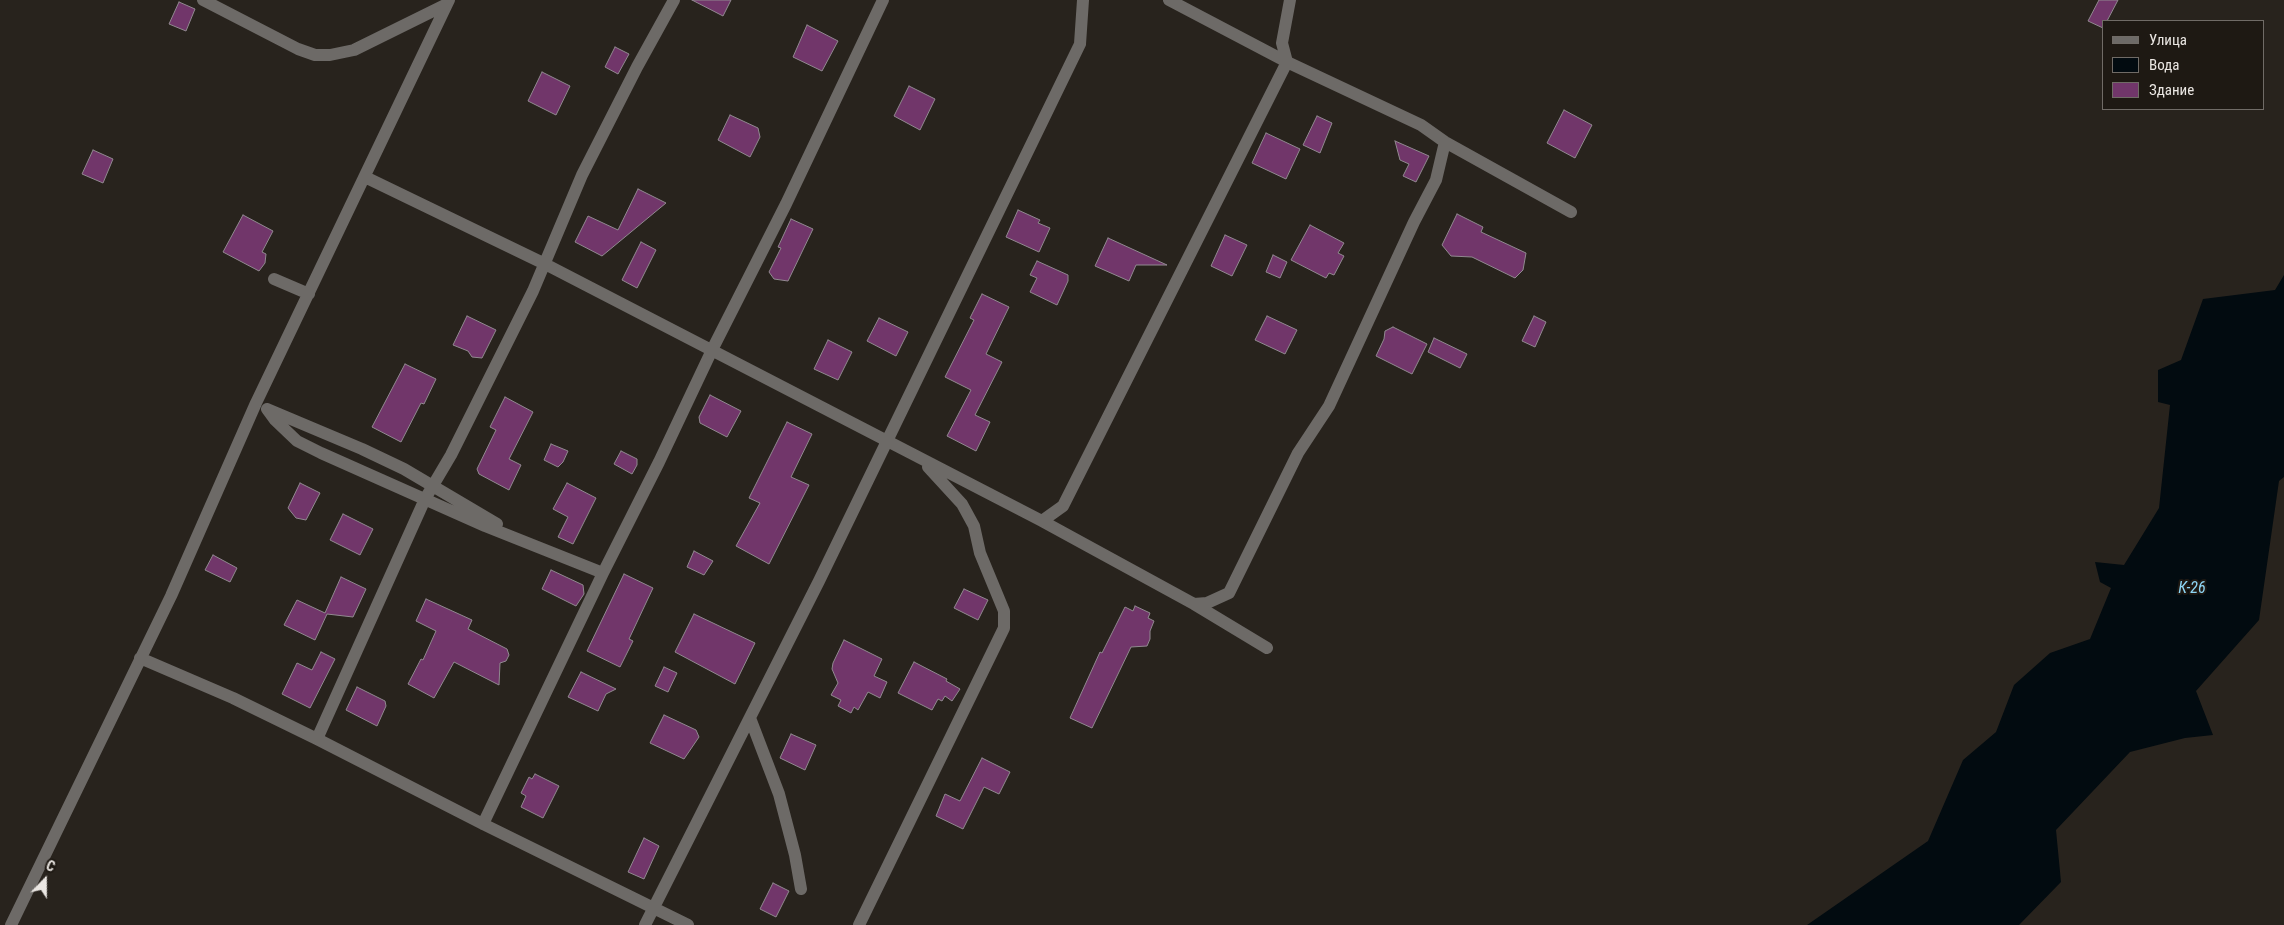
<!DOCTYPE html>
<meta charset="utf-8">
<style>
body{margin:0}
#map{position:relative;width:2284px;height:925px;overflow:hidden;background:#28231d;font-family:"Roboto Condensed",sans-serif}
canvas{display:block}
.legend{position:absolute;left:2102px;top:20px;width:162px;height:90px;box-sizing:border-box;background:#1e1913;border:1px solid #706b66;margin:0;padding:6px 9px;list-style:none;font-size:15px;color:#eae6e2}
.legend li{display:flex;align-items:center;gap:10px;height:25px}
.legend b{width:25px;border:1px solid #706b66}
.north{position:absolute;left:20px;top:855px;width:50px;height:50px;-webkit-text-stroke:4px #1e1913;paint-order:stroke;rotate:22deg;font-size:14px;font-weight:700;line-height:20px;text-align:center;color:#eae6e2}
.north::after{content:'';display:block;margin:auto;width:18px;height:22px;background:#eae6e2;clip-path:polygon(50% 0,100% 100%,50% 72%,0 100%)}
</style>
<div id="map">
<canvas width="2284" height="925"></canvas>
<ul class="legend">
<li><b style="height:6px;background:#6d6a67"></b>Улица</li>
<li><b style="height:14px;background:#020b10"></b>Вода</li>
<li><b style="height:14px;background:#71366a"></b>Здание</li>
</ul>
<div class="north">С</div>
</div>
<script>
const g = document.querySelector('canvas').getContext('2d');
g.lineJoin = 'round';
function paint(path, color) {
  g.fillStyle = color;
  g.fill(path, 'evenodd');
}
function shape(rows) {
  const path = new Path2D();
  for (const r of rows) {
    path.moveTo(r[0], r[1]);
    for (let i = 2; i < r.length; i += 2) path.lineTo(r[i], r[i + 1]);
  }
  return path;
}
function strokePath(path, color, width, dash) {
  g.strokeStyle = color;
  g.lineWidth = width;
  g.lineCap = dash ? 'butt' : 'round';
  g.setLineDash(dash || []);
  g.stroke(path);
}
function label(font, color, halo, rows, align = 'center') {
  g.font = font + ' "Roboto Condensed",sans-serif';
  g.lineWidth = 4;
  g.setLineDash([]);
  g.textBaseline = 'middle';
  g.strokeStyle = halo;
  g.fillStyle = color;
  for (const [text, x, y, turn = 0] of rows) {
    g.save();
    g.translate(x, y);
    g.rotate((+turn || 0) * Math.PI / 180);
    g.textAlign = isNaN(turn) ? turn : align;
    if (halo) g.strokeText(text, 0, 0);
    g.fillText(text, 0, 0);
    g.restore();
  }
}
const water = shape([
 [2284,275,2284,477,2279,481,2259,620,2196,691,2213,735,2185,738,2130,752,2056,830,2061,882,2019,925,1807,925,1928,841,1963,760,1996,732,2014,685,2050,653,2090,639,2111,588,2100,582,2095,562,2124,565,2159,508,2170,405,2158,402,2158,370,2181,360,2203,299,2275,290]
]);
const building = shape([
 [692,0,731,0,723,16,692,0],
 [2099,0,2118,0,2107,21,2103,21,2103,28,2088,21,2099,0],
 [179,2,195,9,186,31,169,24,179,2],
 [807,25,838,41,822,71,793,57,807,25],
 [615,47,629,54,618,74,605,67,615,47],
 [542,72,570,86,556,115,528,101,542,72],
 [909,86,935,99,920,130,894,116,909,86],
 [1564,110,1592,125,1575,158,1547,143,1564,110],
 [730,115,758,128,760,137,750,157,718,140,730,115],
 [1317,116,1332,123,1320,153,1303,145,1317,116],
 [1266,133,1300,149,1286,179,1252,163,1266,133],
 [1395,141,1429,156,1416,182,1403,176,1409,164,1400,160,1395,141],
 [93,150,113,159,103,183,82,174,93,150],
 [638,189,666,203,602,256,575,242,588,216,618,230,638,189],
 [1018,210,1040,220,1038,223,1050,228,1039,252,1006,237,1018,210],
 [1457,214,1483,227,1481,232,1526,253,1523,270,1515,278,1472,257,1451,256,1442,245,1457,214],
 [243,215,273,231,262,252,266,254,265,263,259,271,223,252,243,215],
 [791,219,813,229,788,281,774,279,769,272,781,248,778,247,791,219],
 [1310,225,1344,243,1338,253,1344,256,1334,275,1329,273,1326,278,1291,260,1310,225],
 [1225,235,1247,245,1232,276,1211,266,1225,235],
 [1108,238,1167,265,1136,265,1129,281,1095,266,1108,238],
 [641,242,656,250,637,288,622,280,641,242],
 [1273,255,1287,262,1280,278,1266,272,1273,255],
 [1037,261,1068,275,1068,281,1057,305,1030,292,1037,278,1030,275,1037,261],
 [982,294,1009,307,986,354,1002,362,975,415,990,422,976,451,947,436,971,390,945,377,974,320,970,318,982,294],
 [467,316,496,330,482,358,472,357,468,351,453,345,467,316],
 [1267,316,1297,330,1285,354,1255,340,1267,316],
 [1534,316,1546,322,1535,347,1522,341,1534,316],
 [879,318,908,332,896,356,867,341,879,318],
 [1393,327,1427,344,1412,374,1376,356,1384,339,1385,331,1393,327],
 [1434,338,1467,354,1460,368,1428,352,1434,338],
 [828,340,852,352,838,380,814,369,828,340],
 [405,364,436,379,424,404,421,403,401,442,372,427,405,364],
 [710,395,741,411,727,437,700,423,699,417,710,395],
 [505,397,533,412,509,459,521,465,509,490,479,474,477,469,496,430,490,427,505,397],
 [787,422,812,434,791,477,809,485,769,564,736,546,760,503,749,498,787,422],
 [551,444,568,451,563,462,558,467,544,460,551,444],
 [621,451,637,459,637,465,632,474,614,464,621,451],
 [300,483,320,493,306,520,296,518,288,508,300,483],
 [567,483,596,498,573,544,558,537,568,517,553,509,567,483],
 [343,514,373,529,360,555,330,540,343,514],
 [694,551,713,561,704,575,687,567,694,551],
 [213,555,237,568,230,582,205,570,213,555],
 [551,570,583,585,584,594,576,606,542,589,551,570],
 [624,574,653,588,629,639,633,641,620,667,587,651,624,574],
 [341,577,366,589,353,617,327,614,315,640,284,625,297,600,325,613,341,577],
 [964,589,988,600,978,620,954,608,964,589],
 [426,599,472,620,468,629,507,649,509,655,506,661,500,663,499,685,454,662,434,698,408,684,421,659,423,660,436,631,416,621,426,599],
 [1135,606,1150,613,1148,618,1154,621,1150,631,1150,639,1147,646,1131,647,1092,728,1070,718,1100,652,1102,653,1125,607,1133,611,1135,606],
 [694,614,755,643,735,684,675,652,694,614],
 [844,640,882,659,874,676,887,682,880,698,868,692,858,710,854,707,851,713,838,706,841,700,831,695,838,683,832,669,833,663,844,640],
 [321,652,335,659,310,708,282,694,297,663,312,670,321,652],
 [914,662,947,679,946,681,960,689,952,701,945,696,942,701,938,699,932,710,898,693,914,662],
 [664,667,677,673,668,692,655,686,664,667],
 [581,672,616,689,606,694,598,711,568,697,581,672],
 [357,687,385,701,386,706,377,726,346,710,357,687],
 [664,715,696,730,699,737,684,759,650,743,664,715],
 [791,734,816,745,805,770,780,758,791,734],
 [982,758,1010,772,999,794,984,787,963,829,936,816,945,794,960,801,982,758],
 [535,774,559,786,543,818,521,807,526,796,521,793,529,777,532,779,535,774],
 [644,838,659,846,644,879,628,872,644,838],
 [773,883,789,891,776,917,760,909,773,883]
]);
const minor = shape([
 [203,0,298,49,315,55,330,55,354,50,447,4],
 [1169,0,1287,62,1421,125,1445,142,1571,212],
 [365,177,545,264,1042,521,1194,604,1267,648],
 [274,279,309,294],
 [267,409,275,420,297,441,321,453,485,526,603,573],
 [267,409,362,449,404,469,497,524],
 [1042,521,1063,506,1287,62,1282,43,1290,0],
 [1194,604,1207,603,1229,593,1298,453,1329,406,1414,222,1436,180,1445,142],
 [140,658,233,698,317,739,483,824,688,925],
 [750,718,779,794,795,855,801,889],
 [317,739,425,499,451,455,533,291,582,175,637,67,674,0],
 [483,824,603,573,659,462,712,350,786,204,883,0],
 [11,925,171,596,256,403,449,0],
 [645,925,819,581,1080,44,1083,0],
 [859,925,1004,628,1004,611,980,553,974,526,962,504,928,467]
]);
const waterNames = [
 ["К-26",2192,589]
];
paint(water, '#020b10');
paint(building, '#71366a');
strokePath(building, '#918990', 1);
strokePath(minor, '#6d6a67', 12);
label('italic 16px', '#8ed6f5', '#1e1913', waterNames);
</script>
